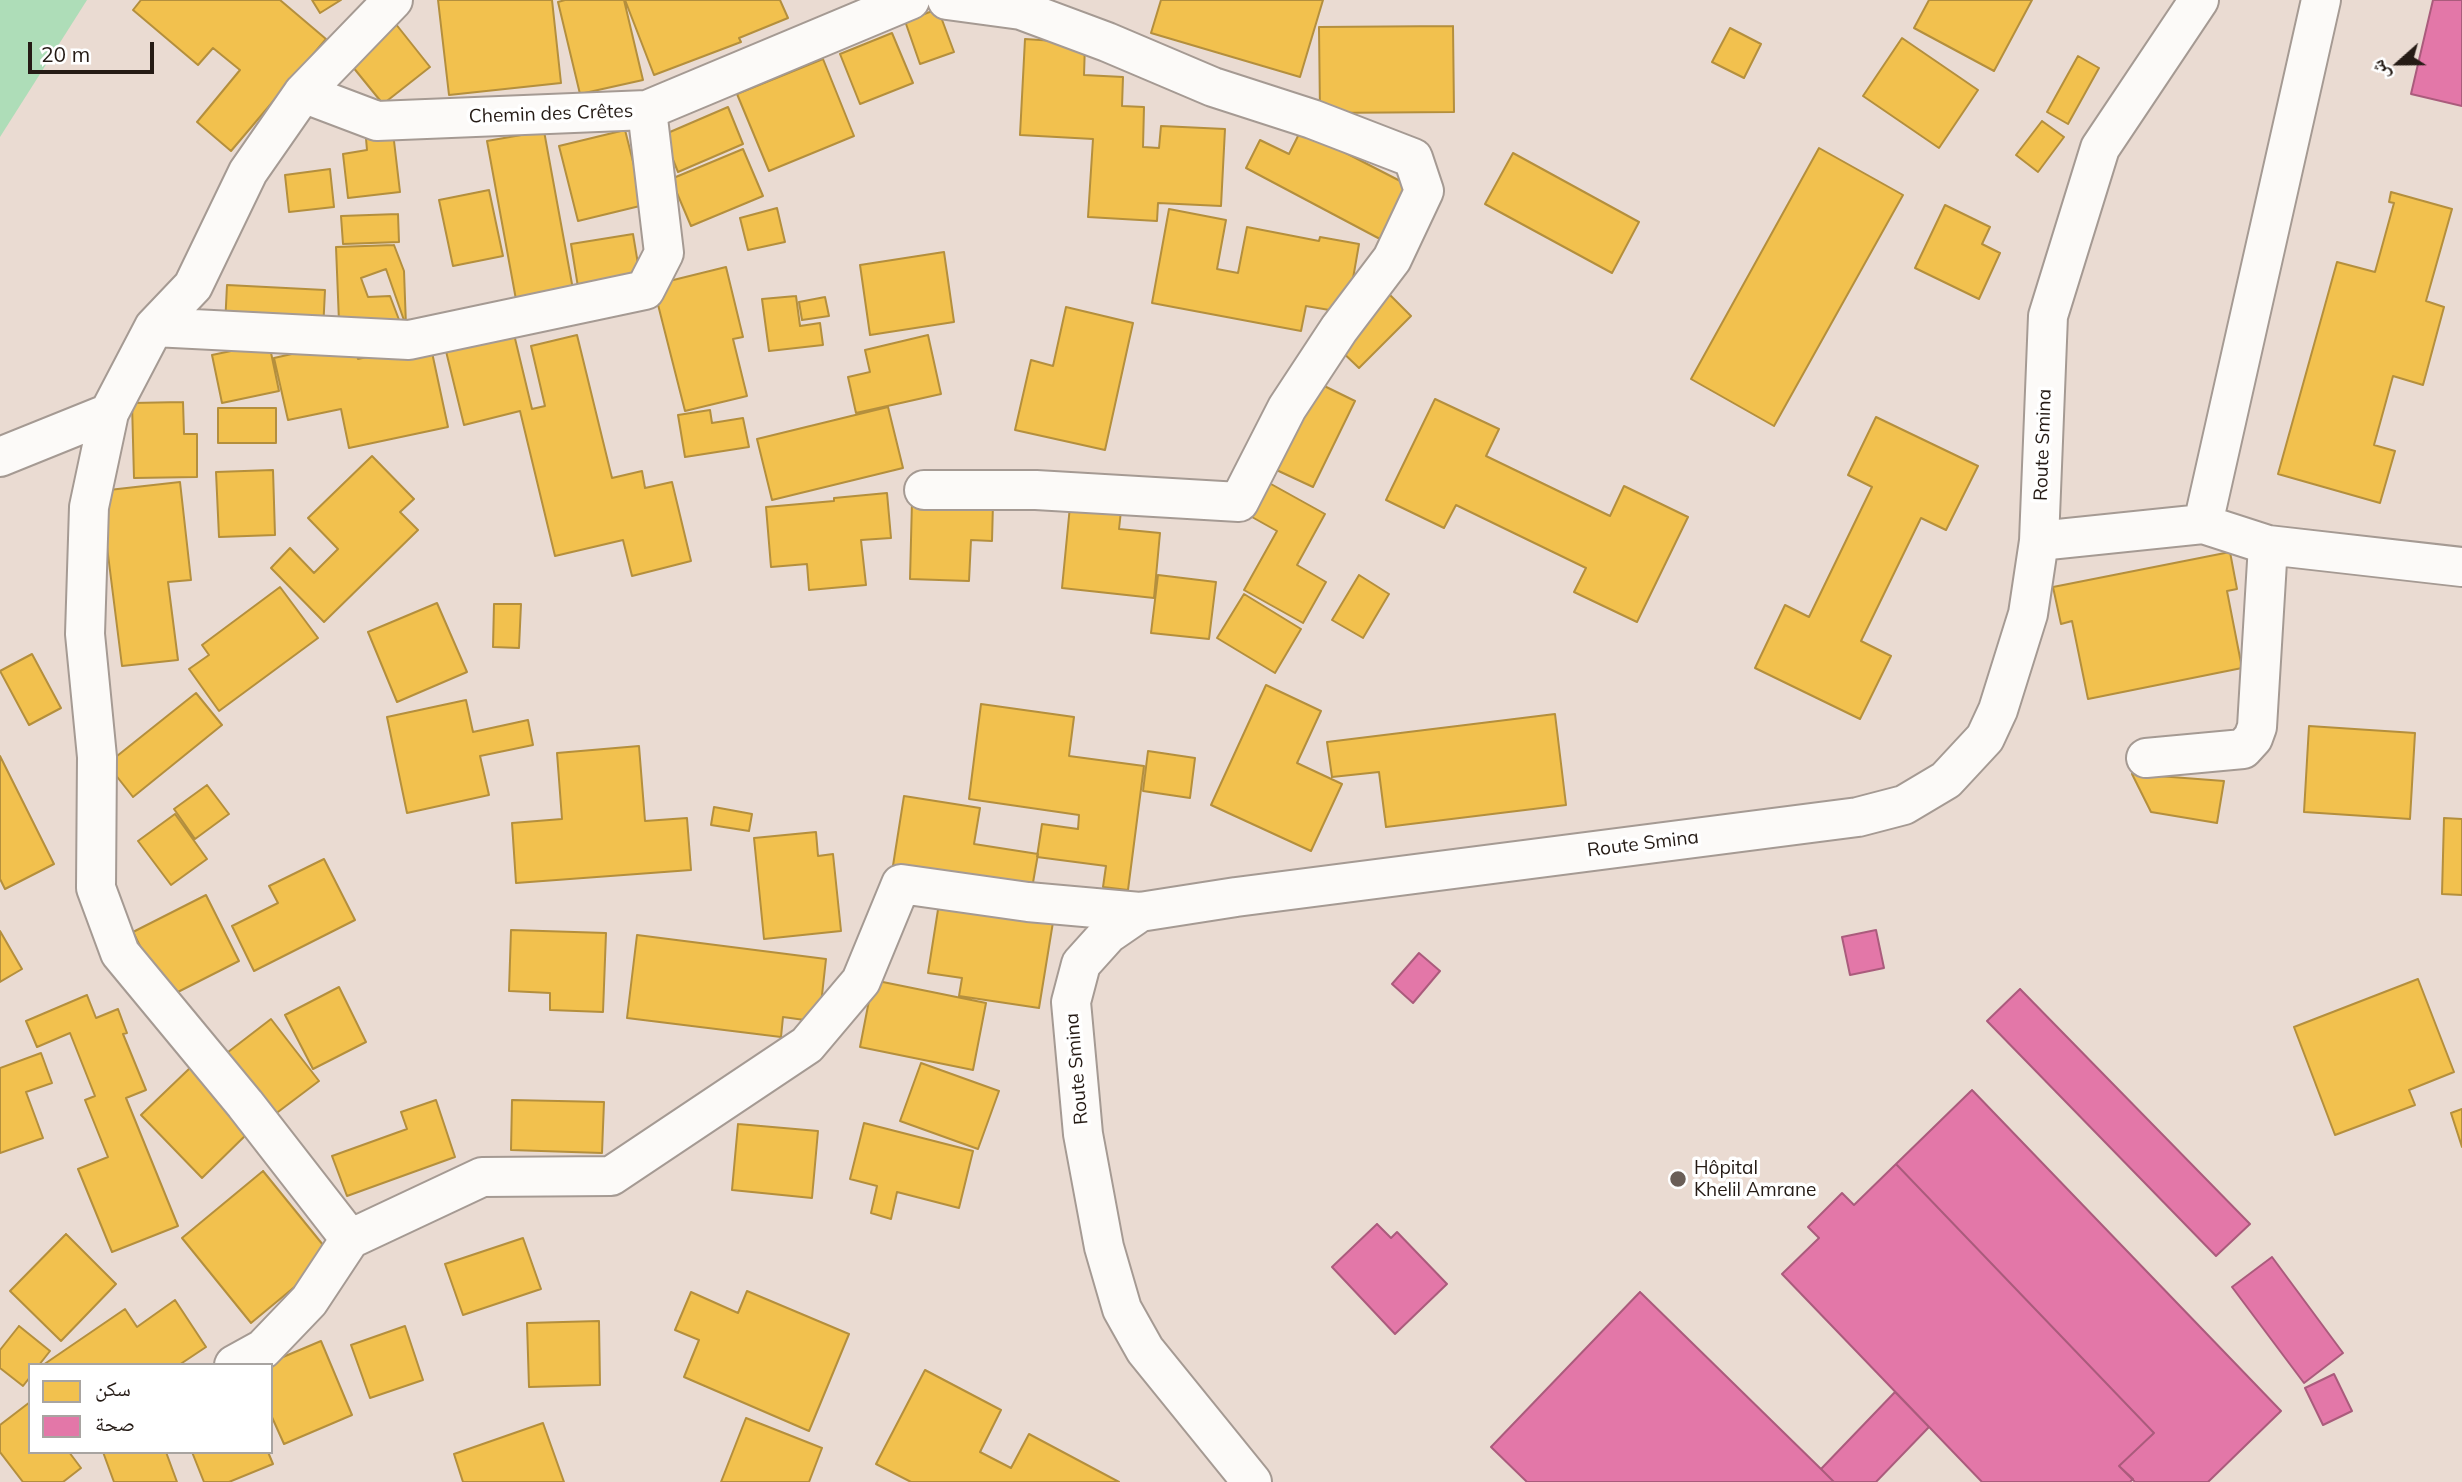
<!DOCTYPE html>
<meta charset="utf-8">
<style>
body{margin:0}
#map{position:relative;width:2462px;height:1482px;overflow:hidden;background:#eadbd2;font-family:Mulish,"Noto Naskh Arabic",sans-serif}
canvas{display:block}
.legend{position:absolute;left:28px;top:1363px;width:245px;height:91px;box-sizing:border-box;background:#fff;border:2px solid #a8a4a1;margin:0;padding:9px 12px;list-style:none;font-size:21px;color:#251b15}
.legend li{display:flex;align-items:center;gap:14px;height:35px}
.legend b{width:35px;border:2px solid #a8a4a1}
.north{position:absolute;left:2364px;top:28px;width:70px;height:70px;-webkit-text-stroke:5px #fff;paint-order:stroke;rotate:249deg;font-size:19px;font-weight:700;line-height:28px;text-align:center;color:#251b15}
.north::after{content:'';display:block;margin:auto;width:24px;height:32px;background:#251b15;clip-path:polygon(50% 0,100% 100%,50% 72%,0 100%)}
.scale{position:absolute;left:28px;top:42px;width:126px;height:32px;box-sizing:border-box;border:4px solid #251b15;border-top:0;padding-left:9px;font-size:21px;line-height:24px;white-space:nowrap;color:#251b15;-webkit-text-stroke:5px #fff;paint-order:stroke}
</style>
<div id="map">
<canvas width="2462" height="1482"></canvas>
<ul class="legend">
<li><b style="height:19px;background:#f2c14e"></b>سكن</li>
<li><b style="height:19px;background:#e377a8"></b>صحة</li>
</ul>
<div class="north">ش</div>
<div class="scale">20 m</div>
</div>
<script>
const g = document.querySelector('canvas').getContext('2d');
g.lineJoin = 'round';
function paint(path, color) {
  g.fillStyle = color;
  g.fill(path, 'evenodd');
}
function shape(rows) {
  const path = new Path2D();
  for (const r of rows) {
    path.moveTo(r[0], r[1]);
    for (let i = 2; i < r.length; i += 2) path.lineTo(r[i], r[i + 1]);
  }
  return path;
}
function strokePath(path, color, width, dash) {
  g.strokeStyle = color;
  g.lineWidth = width;
  g.lineCap = dash ? 'butt' : 'round';
  g.setLineDash(dash || []);
  g.stroke(path);
}
function label(font, color, halo, rows, align = 'center') {
  g.font = font + ' Mulish,sans-serif';
  g.lineWidth = 7;
  g.setLineDash([]);
  g.textBaseline = 'middle';
  g.strokeStyle = halo;
  g.fillStyle = color;
  for (const [text, x, y, turn = 0] of rows) {
    g.save();
    g.translate(x, y);
    g.rotate((+turn || 0) * Math.PI / 180);
    g.textAlign = isNaN(turn) ? turn : align;
    if (halo) g.strokeText(text, 0, 0);
    g.fillText(text, 0, 0);
    g.restore();
  }
}
const green = shape([
 [0,0,87,0,0,137]
]);
const homes = shape([
 [141,0,280,0,326,39,231,151,197,122,240,70,213,48,198,65,133,10,141,0],
 [312,0,341,0,320,13,312,0],
 [438,0,552,0,561,83,449,95,438,0],
 [565,0,624,0,643,80,580,94,558,2,565,0],
 [625,0,780,0,788,18,739,38,741,42,654,75,625,0],
 [1161,0,1323,0,1300,77,1151,33,1161,0],
 [1929,0,2032,0,1994,71,1914,28,1929,0],
 [938,9,954,52,920,64,905,21,938,9],
 [395,23,430,67,383,104,348,61,395,23],
 [1453,26,1454,112,1320,113,1319,27,1453,26],
 [1730,28,1761,44,1744,78,1712,62,1730,28],
 [892,33,913,83,860,104,840,54,892,33],
 [1902,38,1978,90,1939,148,1863,96,1902,38],
 [1025,39,1085,43,1084,75,1123,77,1122,106,1144,107,1143,147,1159,148,1161,126,1225,129,1221,206,1158,203,1157,221,1088,217,1093,139,1020,135,1025,39],
 [2078,56,2099,68,2068,124,2047,112,2078,56],
 [823,59,854,136,769,171,737,94,823,59],
 [728,107,743,144,678,172,663,135,728,107],
 [2042,121,2064,137,2038,172,2016,155,2042,121],
 [392,124,400,192,348,198,343,154,367,150,365,127,392,124],
 [625,130,644,205,578,221,559,146,625,130],
 [1301,130,1408,185,1380,239,1246,168,1260,140,1289,154,1301,130],
 [544,131,574,295,517,305,487,141,544,131],
 [1819,148,1903,195,1774,426,1691,379,1819,148],
 [743,149,763,196,691,226,671,179,743,149],
 [1513,153,1639,222,1612,273,1485,204,1513,153],
 [330,169,334,207,289,212,285,175,330,169],
 [489,190,503,256,453,266,439,200,489,190],
 [2391,192,2452,209,2426,301,2444,307,2423,385,2393,376,2374,445,2395,451,2380,503,2278,474,2337,262,2375,272,2394,203,2389,202,2391,192],
 [1945,205,1990,227,1982,244,2000,253,1979,299,1915,268,1945,205],
 [777,208,785,242,748,250,740,218,777,208],
 [1169,209,1226,220,1217,269,1238,273,1247,227,1319,241,1320,237,1359,244,1347,313,1306,306,1301,331,1152,303,1169,209],
 [398,214,399,242,343,244,341,216,398,214],
 [633,234,640,276,578,287,571,244,633,234],
 [394,245,404,271,406,326,386,269,361,278,368,297,390,296,401,325,339,322,336,247,394,245],
 [944,252,954,322,870,335,860,265,944,252],
 [726,267,743,337,733,339,747,396,685,411,653,285,726,267],
 [227,285,325,290,323,331,225,326,227,285],
 [1388,293,1411,316,1359,368,1336,346,1388,293],
 [796,296,800,326,820,323,823,345,769,351,762,299,796,296],
 [825,297,829,316,802,320,799,302,825,297],
 [1066,307,1133,323,1105,450,1015,430,1031,360,1053,366,1066,307],
 [512,326,532,409,545,406,531,346,577,335,612,478,642,471,645,488,672,482,691,561,632,576,623,540,555,556,520,411,464,425,444,343,512,326],
 [928,335,941,394,856,413,848,377,870,372,865,350,928,335],
 [354,340,358,359,430,343,448,427,349,448,341,409,288,420,274,358,354,340],
 [269,343,279,391,222,403,212,355,269,343],
 [1312,380,1355,401,1313,487,1270,467,1312,380],
 [1435,399,1499,429,1486,456,1610,516,1624,486,1688,517,1637,622,1574,592,1586,568,1456,505,1444,528,1386,500,1435,399],
 [183,402,184,434,197,434,197,477,134,478,132,403,183,402],
 [888,407,903,468,772,500,757,439,888,407],
 [218,408,276,408,276,443,218,443,218,408],
 [710,410,712,423,743,418,749,447,685,457,678,415,710,410],
 [1876,417,1978,466,1946,530,1921,518,1861,641,1891,656,1860,719,1755,668,1785,605,1809,617,1872,487,1848,475,1876,417],
 [372,456,414,499,400,512,418,530,324,622,271,568,290,548,314,573,338,549,308,518,372,456],
 [273,470,275,535,219,537,216,472,273,470],
 [1262,479,1325,514,1297,565,1326,582,1303,623,1244,590,1277,531,1243,512,1262,479],
 [180,482,191,580,168,582,178,660,122,666,100,491,180,482],
 [887,493,891,538,861,540,866,585,809,590,807,564,771,567,766,507,834,501,834,498,887,493],
 [912,501,993,503,992,541,971,540,969,581,910,579,912,501],
 [1070,506,1121,511,1119,529,1160,533,1154,598,1062,588,1070,506],
 [2230,552,2237,589,2227,591,2242,668,2088,699,2072,621,2061,624,2053,587,2230,552],
 [1158,575,1216,582,1209,639,1151,633,1158,575],
 [1359,575,1389,594,1363,638,1332,620,1359,575],
 [280,587,318,638,219,711,189,669,209,655,202,645,280,587],
 [1244,594,1301,629,1275,673,1217,638,1244,594],
 [437,603,467,672,397,702,368,632,437,603],
 [494,604,521,604,519,648,493,647,494,604],
 [32,654,61,708,29,725,0,671,32,654],
 [1266,685,1321,711,1297,763,1342,784,1311,851,1211,805,1266,685],
 [196,693,222,725,133,797,107,764,196,693],
 [466,700,473,732,528,720,533,745,480,756,489,795,407,813,387,717,466,700],
 [981,704,1074,717,1069,756,1144,766,1128,890,1103,887,1106,866,1037,857,1042,824,1078,829,1079,815,969,799,981,704],
 [1555,714,1566,805,1386,827,1379,772,1332,777,1327,742,1555,714],
 [2309,726,2415,733,2410,819,2304,812,2309,726],
 [639,746,645,821,687,818,691,870,516,883,512,823,562,819,557,753,639,746],
 [1148,751,1195,758,1190,798,1143,791,1148,751],
 [0,756,54,864,5,889,0,879,0,756],
 [2132,774,2224,781,2217,823,2151,812,2132,774],
 [207,785,229,814,195,839,174,809,207,785],
 [904,796,980,808,974,844,1038,854,1031,894,892,872,904,796],
 [714,807,752,814,749,831,711,825,714,807],
 [175,814,207,859,171,885,138,841,175,814],
 [2444,818,2462,819,2462,895,2442,894,2444,818],
 [816,832,818,856,833,854,841,931,764,939,754,838,816,832],
 [324,859,355,920,254,971,232,926,278,903,269,886,324,859],
 [206,895,239,961,166,998,133,932,206,895],
 [940,897,1054,916,1039,1008,959,996,962,978,928,973,940,897],
 [511,930,606,933,603,1012,550,1010,550,993,509,991,511,930],
 [0,931,22,969,0,982,0,931],
 [637,935,826,959,819,1022,783,1017,781,1037,627,1018,637,935],
 [2418,979,2454,1072,2409,1090,2415,1105,2335,1135,2294,1027,2418,979],
 [873,980,986,1003,973,1070,860,1047,873,980],
 [339,987,366,1042,313,1069,285,1015,339,987],
 [87,995,96,1018,118,1009,127,1033,123,1034,146,1090,126,1098,178,1226,112,1252,78,1169,108,1157,85,1100,95,1096,70,1033,37,1047,26,1021,87,995],
 [271,1019,319,1081,266,1121,219,1059,271,1019],
 [41,1053,52,1083,26,1092,43,1138,0,1153,0,1068,41,1053],
 [921,1063,999,1091,978,1149,900,1121,921,1063],
 [191,1067,251,1130,202,1178,141,1115,191,1067],
 [436,1100,455,1157,347,1196,332,1156,407,1129,401,1112,436,1100],
 [512,1100,604,1102,602,1153,511,1150,512,1100],
 [2462,1109,2462,1147,2451,1113,2462,1109],
 [864,1123,973,1151,959,1208,897,1192,891,1219,871,1213,877,1186,850,1179,864,1123],
 [738,1124,818,1131,812,1198,732,1190,738,1124],
 [263,1171,332,1256,251,1323,182,1238,263,1171],
 [66,1234,116,1284,61,1341,10,1291,66,1234],
 [523,1238,541,1289,463,1315,445,1264,523,1238],
 [747,1291,849,1334,809,1431,684,1377,699,1340,675,1330,691,1292,738,1313,747,1291],
 [175,1300,206,1347,179,1365,43,1365,125,1309,137,1327,175,1300],
 [599,1321,600,1385,529,1387,527,1323,599,1321],
 [19,1326,50,1351,39,1365,30,1365,30,1377,23,1386,0,1368,0,1350,19,1326],
 [405,1326,423,1380,370,1398,351,1345,405,1326],
 [321,1341,352,1415,284,1444,271,1415,271,1365,264,1365,321,1341],
 [925,1370,1001,1410,980,1452,1011,1468,1029,1434,1119,1482,911,1482,876,1464,925,1370],
 [30,1402,30,1452,69,1452,81,1468,63,1482,23,1482,0,1452,0,1425,30,1402],
 [746,1418,822,1448,809,1482,721,1482,746,1418],
 [543,1423,564,1482,463,1482,454,1454,543,1423],
 [103,1452,166,1452,177,1482,114,1482,103,1452],
 [192,1452,268,1452,273,1464,229,1482,204,1482,192,1452]
]);
const health = shape([
 [2433,0,2462,0,2462,106,2411,94,2433,0],
 [1876,930,1884,968,1850,975,1842,937,1876,930],
 [1419,953,1440,971,1413,1003,1392,984,1419,953],
 [2020,989,2250,1224,2216,1256,1987,1021,2020,989],
 [1972,1090,2281,1411,2208,1482,2135,1482,2119,1466,2154,1433,1896,1164,1972,1090],
 [1896,1164,2154,1433,2119,1466,2133,1479,2130,1482,1982,1482,1782,1274,1819,1238,1808,1227,1842,1193,1854,1205,1896,1164],
 [1377,1224,1391,1238,1397,1232,1447,1284,1395,1334,1332,1267,1377,1224],
 [2272,1257,2343,1353,2304,1383,2232,1287,2272,1257],
 [1640,1292,1821,1469,1834,1482,1527,1482,1491,1447,1640,1292],
 [2334,1374,2352,1411,2323,1425,2305,1388,2334,1374],
 [1895,1392,1929,1427,1876,1482,1834,1482,1821,1469,1895,1392]
]);
const minor = shape([
 [393,0,303,93,377,121,647,110,910,0],
 [303,93,248,172,193,286,154,327,109,413,89,507,85,634,97,757,96,888,120,953,245,1104,350,1239],
 [154,327,409,340,645,290,664,253,647,110],
 [0,457,109,413],
 [924,490,1036,490,1239,502,1287,408,1339,329,1392,259,1424,191,1413,158,1312,119,1213,87,1107,42,1021,10,947,0],
 [2203,524,2321,0],
 [2039,541,2203,524,2268,545,2462,567],
 [2146,758,2243,749,2253,738,2257,727,2268,545],
 [234,1365,263,1349,309,1301,350,1239,482,1177,611,1176,807,1045,861,981,901,884,1028,902,1140,912],
 [1252,1482,1145,1350,1122,1309,1104,1247,1083,1134,1071,1002,1081,964,1108,934,1140,912,1236,897,1858,817,1904,805,1946,780,1985,738,1998,710,2028,614,2039,541,2048,316,2100,148,2199,0]
]);
const markers = [
 [1678,1179,9,"#6a5e57"]
];
const streetNames = [
 ["Chemin des Crêtes",551,114,-2],
 ["Route Smina",2043,445,-88],
 ["Route Smina",1643,844,-7],
 ["Route Smina",1077,1069,-95]
];
const poiNames = [
 ["Hôpital",1694,1168],
 ["Khelil Amrane",1694,1190]
];
paint(green, '#aeddb8');
paint(homes, '#f2c14e');
strokePath(homes, '#b48f3d', 2);
paint(health, '#e377a8');
strokePath(health, '#aa5b7c', 2);
strokePath(minor, '#a59a93', 42);
strokePath(minor, '#fcfaf8', 38);
for (const [x, y, r, color] of markers) {
  const dot = new Path2D();
  dot.arc(x, y, r, 0, 2 * Math.PI);
  g.fillStyle = color;
  g.fill(dot);
  strokePath(dot, '#fff', 2.5);
}
label('19px', '#251b15', '#fff', streetNames);
label('19px', '#251b15', '#fff', poiNames, 'left');
</script>
